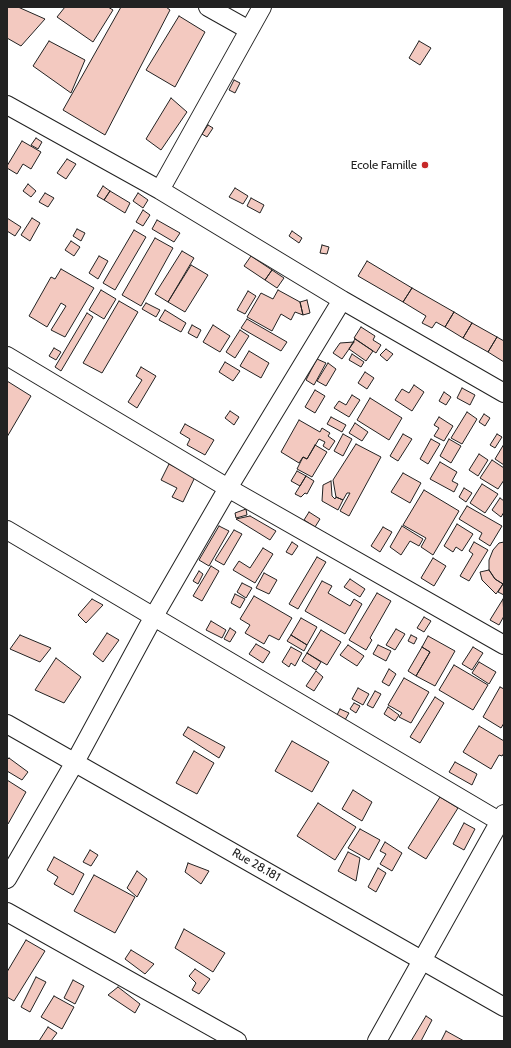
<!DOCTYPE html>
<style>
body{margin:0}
#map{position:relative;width:511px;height:1048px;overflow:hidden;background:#fff;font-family:Cabin,sans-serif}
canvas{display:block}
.frame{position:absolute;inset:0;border:8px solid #222;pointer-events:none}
</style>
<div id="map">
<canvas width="511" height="1048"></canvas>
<div class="frame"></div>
</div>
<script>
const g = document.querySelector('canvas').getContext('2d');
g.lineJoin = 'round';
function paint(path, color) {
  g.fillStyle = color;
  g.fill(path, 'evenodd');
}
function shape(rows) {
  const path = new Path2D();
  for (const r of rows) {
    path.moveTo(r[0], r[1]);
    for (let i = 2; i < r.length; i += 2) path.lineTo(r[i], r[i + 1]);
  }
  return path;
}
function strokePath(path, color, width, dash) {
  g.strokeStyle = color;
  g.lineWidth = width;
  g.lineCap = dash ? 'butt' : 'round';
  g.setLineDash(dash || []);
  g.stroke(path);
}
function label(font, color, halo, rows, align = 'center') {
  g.font = font + ' Cabin,sans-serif';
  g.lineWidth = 3;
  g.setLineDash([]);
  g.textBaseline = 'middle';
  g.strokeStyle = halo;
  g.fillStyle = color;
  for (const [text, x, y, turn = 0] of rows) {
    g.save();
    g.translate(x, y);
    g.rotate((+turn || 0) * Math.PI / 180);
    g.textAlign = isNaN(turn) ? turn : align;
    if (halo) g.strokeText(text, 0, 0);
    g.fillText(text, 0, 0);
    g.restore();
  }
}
const building = shape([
 [7,7,18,7,45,19,21,46,7,38,7,7],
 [65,7,108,7,113,10,93,42,57,17,65,7],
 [121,7,166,7,170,10,105,135,63,110,121,7],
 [179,16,205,32,175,87,146,70,179,16],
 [49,41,85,60,71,93,33,66,49,41],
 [419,41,431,48,420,65,409,58,419,41],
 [234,80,240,83,235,93,229,90,234,80],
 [171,98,187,112,161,150,146,139,171,98],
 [208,125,213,128,207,137,202,134,208,125],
 [36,138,42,142,38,149,31,145,36,138],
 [22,141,41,152,31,169,23,164,17,174,7,168,7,166,22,141],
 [67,159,76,164,66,179,57,173,67,159],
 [28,184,36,191,31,197,23,191,28,184],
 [103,186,110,191,104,200,97,196,103,186],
 [235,188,248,196,243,204,229,197,235,188],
 [110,191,130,203,125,213,104,200,110,191],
 [45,193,54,198,48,207,39,202,45,193],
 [138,193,148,200,143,208,133,201,138,193],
 [251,198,264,205,260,213,247,206,251,198],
 [143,210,150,215,143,226,136,222,143,210],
 [7,218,21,227,15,236,7,231,7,218],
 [32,218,40,223,30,241,21,235,32,218],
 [157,220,180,233,174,242,152,229,157,220],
 [77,229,85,233,81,241,73,236,77,229],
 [134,230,146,237,115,290,103,283,134,230],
 [292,231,302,238,299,243,289,236,292,231],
 [155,238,173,248,141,306,122,295,155,238],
 [71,241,80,247,74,256,65,250,71,241],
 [322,245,329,247,327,254,320,253,322,245],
 [182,251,194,258,168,302,155,294,182,251],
 [99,256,108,261,98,279,89,273,99,256],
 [251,256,272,270,265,280,244,266,251,256],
 [367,261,412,288,403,302,358,276,367,261],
 [191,265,208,275,185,312,168,302,191,265],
 [61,269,94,288,65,337,51,330,66,306,61,303,47,327,29,316,51,277,55,279,61,269],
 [272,270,284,278,277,288,265,280,272,270],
 [412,288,454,312,445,327,436,322,432,328,422,323,426,316,403,302,412,288],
 [101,290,116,299,104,319,89,310,101,290],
 [278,290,300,302,303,315,295,312,291,320,281,314,272,331,247,317,261,293,273,299,278,290],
 [248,291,256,296,245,314,237,310,248,291],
 [307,300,310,313,303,315,300,302,307,300],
 [119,301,138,312,102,373,83,363,119,301],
 [146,303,160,310,156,317,142,309,146,303],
 [165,310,186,323,181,332,159,320,165,310],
 [454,312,472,323,463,338,445,327,454,312],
 [87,313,93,317,61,371,55,367,87,313],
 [247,319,287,342,281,351,241,328,247,319],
 [472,323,497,337,488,352,463,338,472,323],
 [192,325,201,330,197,338,188,333,192,325],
 [213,325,230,336,220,352,203,342,213,325],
 [361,327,375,336,373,340,381,345,376,353,354,338,361,327],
 [240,330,249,336,235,358,226,352,240,330],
 [497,337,504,341,504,362,488,352,497,337],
 [355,339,373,351,366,361,349,349,355,339],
 [354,342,342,359,333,353,340,343,354,342],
 [54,348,61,352,56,360,49,356,54,348],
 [386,349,393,354,387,361,380,355,386,349],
 [249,351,269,363,261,378,240,366,249,351],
 [352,354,364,362,361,367,349,360,352,354],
 [317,359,326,363,314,385,306,380,311,370,317,359],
 [225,362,240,371,233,381,219,372,225,362],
 [328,363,336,369,326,386,317,381,328,363],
 [141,367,156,376,137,408,128,402,142,380,136,376,141,367],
 [365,372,374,378,367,389,358,383,365,372],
 [7,381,31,396,7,437,7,381],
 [414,385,424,392,412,411,395,400,402,389,409,393,414,385],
 [462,388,475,395,470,405,457,398,462,388],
 [315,390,325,396,315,413,305,407,315,390],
 [444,392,451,397,446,405,439,401,444,392],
 [352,395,360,400,349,417,334,408,339,401,346,405,352,395],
 [370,398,402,418,389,440,357,420,370,398],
 [230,411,239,417,234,425,225,418,230,411],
 [467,412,477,419,462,444,451,438,467,412],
 [484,414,490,418,485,426,479,422,484,414],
 [331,417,346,425,342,432,327,424,331,417],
 [439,417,453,426,444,441,434,436,439,428,434,425,439,417],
 [299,420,320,432,322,428,330,433,328,436,335,441,329,450,323,446,325,442,319,439,307,459,303,457,299,463,281,452,299,420],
 [355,423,368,432,362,441,349,433,355,423],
 [185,424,214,440,205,455,187,445,190,439,180,433,185,424],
 [343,434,352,439,343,456,334,451,343,434],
 [403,434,412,439,398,461,390,456,403,434],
 [497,434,502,437,495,448,490,445,497,434],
 [431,439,440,444,428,464,420,459,431,439],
 [449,439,461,446,451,463,440,456,449,439],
 [356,444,381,457,349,516,340,511,350,493,347,493,343,500,336,497,333,480,356,444],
 [504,444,504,465,495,459,504,444],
 [315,445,327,452,312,477,297,469,303,457,307,459,315,445],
 [479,454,488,460,478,476,469,470,479,454],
 [492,460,504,468,504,480,498,489,480,478,492,460],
 [440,462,457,472,452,481,458,484,454,492,430,479,440,462],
 [169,464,195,477,183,502,172,497,177,488,161,480,169,464],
 [297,471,306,476,300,486,291,481,297,471],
 [403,473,421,483,410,503,391,492,403,473],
 [306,476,314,481,307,494,305,493,301,497,295,494,306,476],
 [331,481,332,496,335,499,336,497,343,500,338,510,322,501,323,485,331,481],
 [482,484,498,494,485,513,470,503,482,484],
 [464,488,472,493,466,502,459,497,464,488],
 [424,490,459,511,433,555,421,547,426,538,403,525,424,490],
 [500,498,504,501,504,512,501,517,492,510,500,498],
 [467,506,502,526,490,546,479,539,482,533,459,519,467,506],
 [246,509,247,515,236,518,235,513,246,509],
 [309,512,320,519,315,527,304,520,309,512],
 [250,516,276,531,270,540,236,519,250,516],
 [457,524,473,534,462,551,456,547,453,552,444,546,457,524],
 [219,526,229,531,209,566,199,560,219,526],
 [402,526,423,539,419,546,410,541,401,555,390,547,402,526],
 [383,527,392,532,380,552,371,546,383,527],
 [234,530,242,534,224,565,215,560,234,530],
 [292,542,298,546,292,555,286,552,292,542],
 [474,542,488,550,469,581,460,576,473,554,469,551,474,542],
 [504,542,504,595,498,592,503,584,495,579,489,570,489,560,493,550,499,543,504,542],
 [263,548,273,554,255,583,233,570,239,561,250,568,263,548],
 [317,557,326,562,298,609,289,604,317,557],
 [433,558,446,566,434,586,421,578,433,558],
 [211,566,219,571,202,601,193,596,211,566],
 [489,570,495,579,503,584,496,594,482,580,480,572,489,570],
 [199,571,203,574,198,584,193,581,199,571],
 [264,573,277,580,269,594,256,588,264,573],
 [350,579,365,589,360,597,344,587,350,579],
 [322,581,332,586,328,593,350,606,354,599,362,604,345,634,305,611,322,581],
 [242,583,252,588,246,598,237,592,242,583],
 [377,593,391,601,370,638,372,640,366,650,349,640,377,593],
 [235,594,245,599,240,608,231,603,235,594],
 [254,596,292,618,279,640,269,635,264,644,245,633,250,625,240,619,254,596],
 [92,599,103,605,86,623,78,615,92,599],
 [503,599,504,616,499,625,490,620,503,599],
 [424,617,431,621,424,632,417,628,424,617],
 [301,618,317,627,307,645,291,635,301,618],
 [211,621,226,630,222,638,206,630,211,621],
 [230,628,236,632,230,642,224,639,230,628],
 [396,629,405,634,395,650,386,645,396,629],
 [321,630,341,642,327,665,307,653,321,630],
 [107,633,119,640,103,662,93,654,107,633],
 [20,635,51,648,40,662,10,649,20,635],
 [291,635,307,645,304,651,287,641,291,635],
 [411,635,417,638,414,644,408,641,411,635],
 [428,636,455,651,435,686,416,676,430,652,422,647,428,636],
 [256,644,270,652,263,663,249,654,256,644],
 [348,645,364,656,357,666,340,655,348,645],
 [378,645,391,651,386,661,373,654,378,645],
 [291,647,302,653,295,666,291,663,289,667,282,662,291,647],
 [422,647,430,652,416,676,408,671,422,647],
 [473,647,483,653,472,670,462,664,473,647],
 [307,653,321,662,316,670,302,661,307,653],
 [56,658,81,677,64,703,35,690,56,658],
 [479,662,496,672,489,684,472,673,479,662],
 [454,665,488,685,473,710,439,690,454,665],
 [389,669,396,674,389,686,382,682,389,669],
 [316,671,323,677,314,691,306,686,316,671],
 [404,678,429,692,411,723,399,717,402,713,388,705,404,678],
 [500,687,504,689,504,723,501,728,483,717,500,687],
 [358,688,369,694,363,705,352,699,358,688],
 [375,691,381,694,373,708,367,705,375,691],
 [435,697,444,703,420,743,410,737,435,697],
 [354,703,360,706,356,713,350,709,354,703],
 [388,707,399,715,395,721,384,714,388,707],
 [340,709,349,713,345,720,337,715,340,709],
 [479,726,504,741,504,753,502,756,499,755,491,769,463,752,479,726],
 [188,727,225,747,219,758,183,735,188,727],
 [292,741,329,762,312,792,275,771,292,741],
 [194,751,214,763,197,794,176,783,194,751],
 [9,758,28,772,22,780,7,771,7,760,9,758],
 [455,762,477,774,472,785,449,772,455,762],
 [7,780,26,792,8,824,7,823,7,780],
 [353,790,372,802,362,821,342,809,353,790],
 [440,797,458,808,426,859,408,848,440,797],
 [318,803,356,827,335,860,297,836,318,803],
 [464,823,475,829,464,850,453,844,464,823],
 [360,829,380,840,369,860,348,848,360,829],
 [385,842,402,853,392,871,380,864,386,854,380,851,385,842],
 [90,850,98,855,91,866,83,862,90,850],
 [348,852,360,858,356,881,338,871,348,852],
 [54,857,84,874,73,895,54,884,58,877,47,870,54,857],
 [188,863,209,871,201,884,185,872,188,863],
 [378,868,386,873,376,892,368,887,378,868],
 [137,871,147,879,137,897,127,888,137,871],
 [94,875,135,897,115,933,74,911,94,875],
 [184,929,225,953,213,972,175,948,184,929],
 [26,940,45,951,14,1001,7,997,7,972,26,940],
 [131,950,154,964,145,974,125,959,131,950],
 [195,969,210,979,199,994,192,990,196,983,189,976,195,969],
 [36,977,46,982,30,1012,21,1007,36,977],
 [73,980,84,986,75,1004,64,998,73,980],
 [118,987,140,1004,135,1013,108,995,118,987],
 [54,996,74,1007,62,1029,41,1017,54,996],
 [426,1016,432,1020,421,1041,411,1041,426,1016],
 [48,1027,57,1033,51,1041,39,1041,48,1027],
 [446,1031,464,1041,441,1041,446,1031]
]);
const street = shape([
 [208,7,249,30],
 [7,105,160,190,342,300,504,393],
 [160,190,262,7],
 [7,356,228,488,504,645],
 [7,530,504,824],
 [7,724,504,1007],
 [7,879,75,762,154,616,228,488,342,300],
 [7,912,237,1041],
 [377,1041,504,814]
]);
const markers = [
 [425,165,4,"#c62828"]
];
const poiNames = [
 ["Ecole Famille",417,165]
];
const streetNames = [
 ["Rue 28.181",256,865,30]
];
paint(building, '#f3c9c0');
strokePath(building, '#222', 1);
strokePath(street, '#222', 20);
strokePath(street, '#fff', 18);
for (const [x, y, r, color] of markers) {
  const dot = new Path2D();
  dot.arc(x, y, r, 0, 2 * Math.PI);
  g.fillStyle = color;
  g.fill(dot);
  strokePath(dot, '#fff', 1.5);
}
label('12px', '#222', '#fff', poiNames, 'right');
label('12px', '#222', '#fff', streetNames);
</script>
